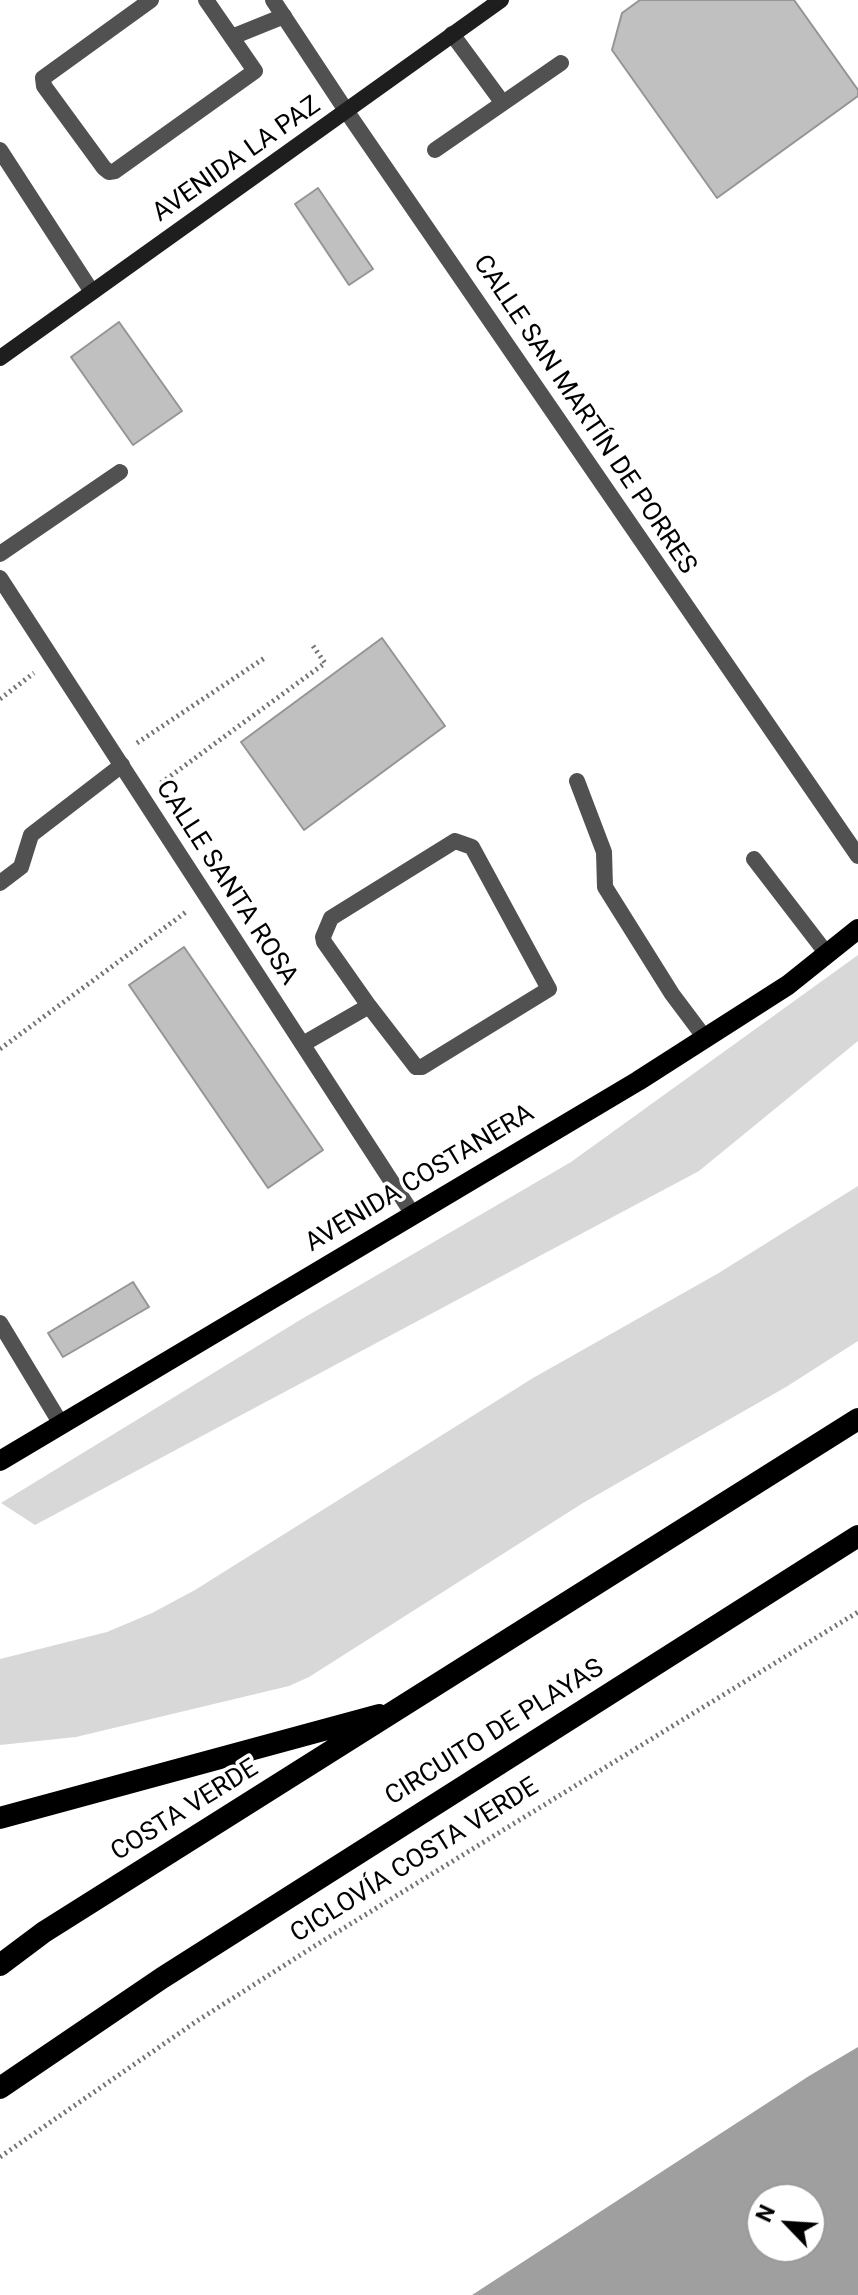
<!DOCTYPE html>
<meta charset="utf-8">
<style>
body{margin:0}
#map{position:relative;width:858px;height:2295px;overflow:hidden;background:#fff;font-family:Roboto,sans-serif}
canvas{display:block}
.north{position:absolute;left:746px;top:2183px;width:80px;height:80px;box-sizing:border-box;background:#fff;border:2px solid #999;border-radius:50%;rotate:295deg;font-size:22px;font-weight:700;line-height:32px;text-align:center;color:#000}
.north::after{content:'';display:block;margin:auto;width:28px;height:36px;background:#000;clip-path:polygon(50% 0,100% 100%,50% 72%,0 100%)}
</style>
<div id="map">
<canvas width="858" height="2295"></canvas>
<div class="north">N</div>
</div>
<script>
const g = document.querySelector('canvas').getContext('2d');
g.lineJoin = 'round';
function paint(path, color) {
  g.fillStyle = color;
  g.fill(path, 'evenodd');
}
function shape(rows) {
  const path = new Path2D();
  for (const r of rows) {
    path.moveTo(r[0], r[1]);
    for (let i = 2; i < r.length; i += 2) path.lineTo(r[i], r[i + 1]);
  }
  return path;
}
function strokePath(path, color, width, dash) {
  g.strokeStyle = color;
  g.lineWidth = width;
  g.lineCap = dash ? 'butt' : 'round';
  g.setLineDash(dash || []);
  g.stroke(path);
}
function label(font, color, halo, rows, align = 'center') {
  g.font = font + ' Roboto,sans-serif';
  g.lineWidth = 7;
  g.setLineDash([]);
  g.textBaseline = 'middle';
  g.strokeStyle = halo;
  g.fillStyle = color;
  for (const [text, x, y, turn = 0] of rows) {
    g.save();
    g.translate(x, y);
    g.rotate((+turn || 0) * Math.PI / 180);
    g.textAlign = isNaN(turn) ? turn : align;
    if (halo) g.strokeText(text, 0, 0);
    g.fillText(text, 0, 0);
    g.restore();
  }
}
const green = shape([
 [858,955,858,1041,699,1171,35,1525,1,1503,300,1320,571,1162],
 [858,1186,858,1341,786,1387,583,1503,309,1677,289,1686,76,1737,0,1745,0,1659,107,1632,152,1613,195,1590,533,1378,717,1274]
]);
const water = shape([
 [858,2047,858,2295,472,2295,809,2076],
 [762,2199,810,2199,810,2247,762,2247]
]);
const building = shape([
 [640,0,794,0,858,90,858,96,717,198,612,50,622,13,640,0],
 [318,188,373,269,349,285,295,204,318,188],
 [119,322,182,411,133,445,71,357,119,322],
 [382,638,445,726,304,830,241,742,382,638],
 [184,947,323,1150,268,1188,129,985,184,947],
 [133,1282,149,1307,63,1357,48,1333,133,1282]
]);
const path = shape([
 [0,699,34,673],
 [137,743,266,657],
 [161,783,325,663,313,646],
 [0,1049,186,912],
 [0,2157,197,2021,313,1947,858,1612]
]);
const service = shape([
 [151,0,43,78,44,86,104,168,109,172,115,171,255,71,206,0],
 [452,34,502,102],
 [232,37,284,16],
 [0,150,92,292],
 [435,150,561,63],
 [0,554,120,472],
 [577,781,604,852,605,887,672,994,705,1038],
 [455,841,472,847,549,989,422,1067,416,1067,369,1006,324,942,323,937,331,918,455,841],
 [754,859,827,954],
 [0,883,21,867,31,835,122,765],
 [303,1044,369,1006],
 [0,1323,61,1424]
]);
const minor = shape([
 [273,0,347,112,858,856],
 [0,578,412,1213]
]);
const secondary = shape([
 [0,358,501,0]
]);
const primary = shape([
 [0,1461,638,1081,788,985,858,929]
]);
const trunk = shape([
 [0,1818,379,1715],
 [0,1965,44,1932,858,1419],
 [0,2088,162,1978,858,1536]
]);
const streetNames = [
 ["AVENIDA LA PAZ",237,160,-35],
 ["CALLE SAN MARTÍN DE PORRES",584,415,56],
 ["CALLE SANTA ROSA",226,883,57],
 ["AVENIDA COSTANERA",420,1179,-31],
 ["CIRCUITO DE PLAYAS",495,1733,-32],
 ["COSTA VERDE",185,1811,-32],
 ["CICLOVÍA COSTA VERDE",415,1861,-32]
];
paint(green, '#d8d8d8');
paint(water, '#9f9f9f');
paint(building, '#c0c0c0');
strokePath(building, '#959595', 2);
strokePath(path, '#737373', 5, [2, 4]);
strokePath(service, '#515151', 16);
strokePath(minor, '#515151', 16);
strokePath(secondary, '#1e1e1e', 16);
strokePath(primary, '#000', 20);
strokePath(trunk, '#000', 22);
label('26px', '#000', '#fff', streetNames);
</script>
